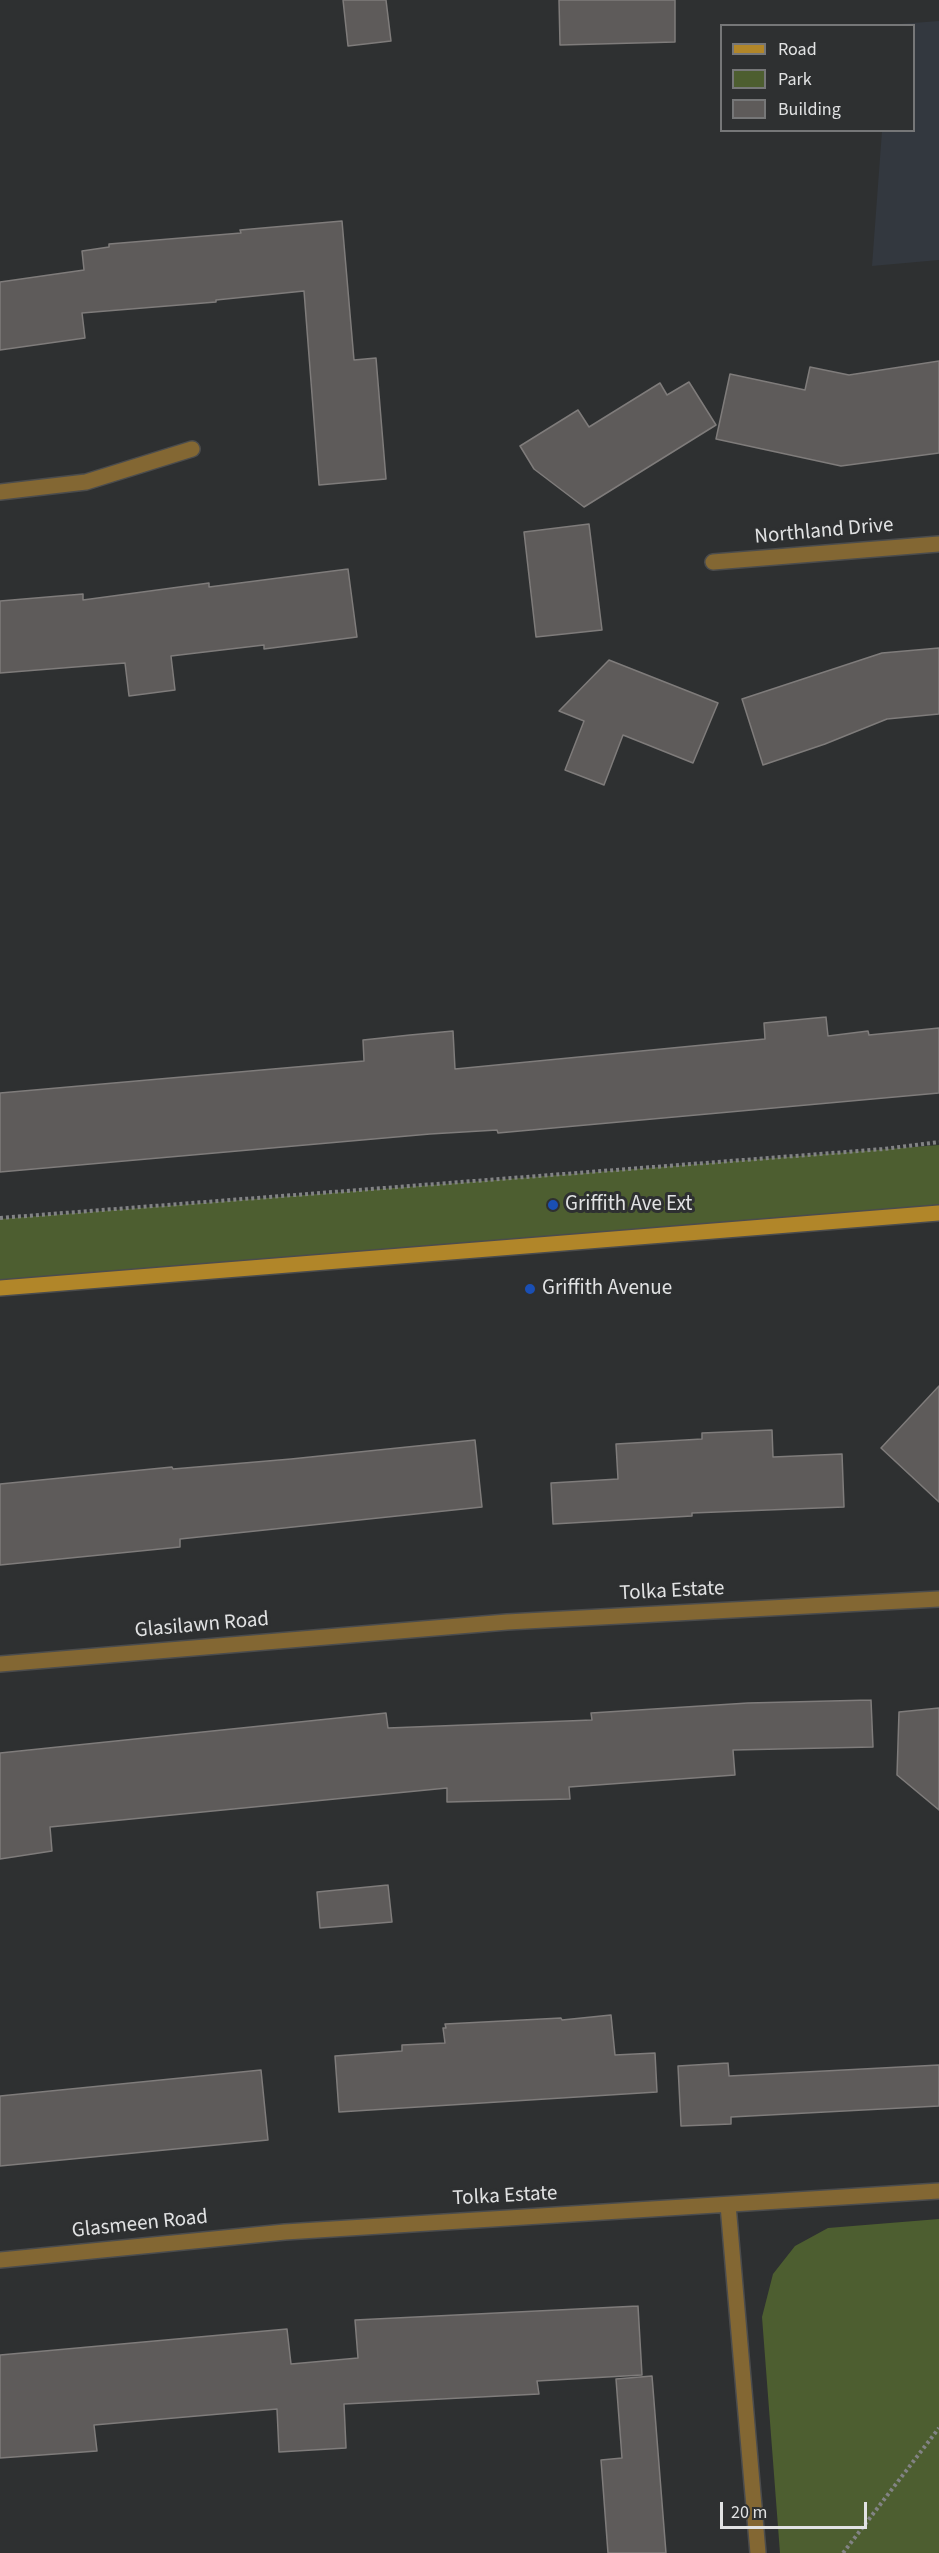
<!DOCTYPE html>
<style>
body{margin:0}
#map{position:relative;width:939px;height:2553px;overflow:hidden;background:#2e3031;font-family:"Source Sans 3",sans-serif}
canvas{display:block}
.legend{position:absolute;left:720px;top:24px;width:195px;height:108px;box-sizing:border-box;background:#2e3031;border:2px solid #767778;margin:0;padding:8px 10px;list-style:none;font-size:18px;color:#e1e2e3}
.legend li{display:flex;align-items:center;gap:12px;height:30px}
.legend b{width:30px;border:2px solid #767778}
.scale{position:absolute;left:720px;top:2502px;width:147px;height:27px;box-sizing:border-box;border:3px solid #e1e2e3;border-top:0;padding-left:8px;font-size:18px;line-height:21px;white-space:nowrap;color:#e1e2e3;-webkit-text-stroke:4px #2e3031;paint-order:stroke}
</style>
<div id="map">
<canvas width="939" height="2553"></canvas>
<ul class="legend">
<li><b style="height:8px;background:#b18629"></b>Road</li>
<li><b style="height:16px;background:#4d5e30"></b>Park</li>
<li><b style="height:16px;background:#5e5b5a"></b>Building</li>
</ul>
<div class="scale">20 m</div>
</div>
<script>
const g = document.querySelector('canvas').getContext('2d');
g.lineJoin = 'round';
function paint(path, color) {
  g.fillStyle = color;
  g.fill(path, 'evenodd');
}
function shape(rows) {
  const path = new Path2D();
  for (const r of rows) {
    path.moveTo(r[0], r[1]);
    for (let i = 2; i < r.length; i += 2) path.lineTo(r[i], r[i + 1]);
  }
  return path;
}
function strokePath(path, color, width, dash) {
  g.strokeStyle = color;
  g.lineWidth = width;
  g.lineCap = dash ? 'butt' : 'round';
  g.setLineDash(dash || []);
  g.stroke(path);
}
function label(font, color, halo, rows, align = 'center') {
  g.font = font + ' "Source Sans 3",sans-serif';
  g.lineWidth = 6;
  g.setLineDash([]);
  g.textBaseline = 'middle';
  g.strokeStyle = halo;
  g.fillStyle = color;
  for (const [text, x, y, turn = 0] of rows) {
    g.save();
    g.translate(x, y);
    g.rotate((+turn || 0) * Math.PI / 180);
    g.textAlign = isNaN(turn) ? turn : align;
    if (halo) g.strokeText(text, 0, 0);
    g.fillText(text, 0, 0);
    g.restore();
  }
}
const built = shape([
 [939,21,939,260,872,266,882,131,914,130,914,26,886,25]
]);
const green = shape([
 [939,1145,939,1213,0,1282,0,1219],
 [939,2219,939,2553,780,2553,762,2317,773,2274,795,2246,828,2228]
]);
const building = shape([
 [343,0,386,0,391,41,348,46,343,0],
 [559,0,675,0,675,42,560,45,559,0],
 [342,221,354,360,376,358,386,479,319,485,304,291,216,300,216,302,82,313,85,338,0,350,0,282,84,270,82,251,109,247,109,244,241,233,240,230,342,221],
 [939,361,939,453,841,466,716,439,730,374,805,390,810,367,849,375,939,361],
 [689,382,716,425,584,507,534,469,520,446,578,410,589,427,660,383,667,395,689,382],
 [589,524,602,630,536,637,524,532,589,524],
 [348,569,357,637,264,649,264,645,171,656,175,690,129,696,125,663,0,673,0,601,83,594,83,600,209,583,209,587,348,569],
 [939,648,939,714,887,719,825,744,763,765,742,699,882,653,939,648],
 [609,660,718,703,693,763,623,735,604,785,565,770,584,721,559,711,609,660],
 [826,1017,828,1036,868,1031,869,1035,939,1028,939,1093,498,1133,497,1130,430,1134,0,1172,0,1093,364,1061,363,1040,410,1035,453,1031,455,1069,765,1039,764,1023,826,1017],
 [939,1386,939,1502,881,1448,939,1386],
 [772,1430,773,1457,842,1454,844,1507,692,1513,692,1516,553,1524,551,1483,618,1479,616,1444,702,1439,702,1433,772,1430],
 [475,1440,482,1507,180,1539,180,1547,0,1565,0,1484,172,1467,173,1469,291,1459,475,1440],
 [871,1700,873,1747,733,1750,735,1775,569,1787,570,1799,447,1802,447,1788,50,1827,52,1851,0,1859,0,1753,386,1713,388,1728,592,1720,591,1713,748,1703,871,1700],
 [939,1708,939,1810,897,1775,899,1712,939,1708],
 [388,1885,392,1922,320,1928,317,1892,388,1885],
 [611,2015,615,2055,655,2053,657,2092,339,2112,335,2056,402,2051,402,2045,445,2043,443,2028,446,2028,445,2024,561,2018,562,2020,611,2015],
 [728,2063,729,2076,939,2065,939,2106,731,2117,731,2124,681,2126,678,2066,728,2063],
 [261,2070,268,2140,0,2166,0,2096,261,2070],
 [638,2306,642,2375,537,2381,539,2394,344,2404,346,2448,279,2452,277,2409,94,2425,97,2451,0,2458,0,2355,287,2329,291,2364,358,2358,355,2320,638,2306],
 [652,2376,666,2553,608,2553,601,2460,622,2458,616,2379,652,2376]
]);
const path = shape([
 [0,1218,884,1149,939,1142],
 [843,2553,939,2428]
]);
const street = shape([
 [0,492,86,482,192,449],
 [713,562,939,544],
 [0,1664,507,1622,939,1599],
 [728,2205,758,2553],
 [0,2260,285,2232,939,2191]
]);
const secondary = shape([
 [0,1288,939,1213]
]);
const markers = [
 [553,1205,6,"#1a4fb4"],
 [530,1289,6,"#1a4fb4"]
];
const streetNames = [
 ["Northland Drive",824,532,-5],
 ["Tolka Estate",672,1592,-3],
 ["Glasilawn Road",202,1626,-5],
 ["Tolka Estate",505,2197,-3],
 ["Glasmeen Road",140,2225,-6]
];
const poiNames = [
 ["Griffith Ave Ext",565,1205],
 ["Griffith Avenue",542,1289]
];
paint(built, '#33383f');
paint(green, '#4d5e30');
paint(building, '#5e5b5a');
strokePath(building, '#7f7c7b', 1.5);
strokePath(street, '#4b4c4d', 18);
strokePath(secondary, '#4b4c4d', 18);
strokePath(path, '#828384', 4, [3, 3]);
strokePath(street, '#836733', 15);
strokePath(secondary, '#b18629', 15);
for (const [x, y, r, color] of markers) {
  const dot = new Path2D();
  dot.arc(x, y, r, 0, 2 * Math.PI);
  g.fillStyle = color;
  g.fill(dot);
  strokePath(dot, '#2e3031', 2);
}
label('21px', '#e1e2e3', '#2e3031', streetNames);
label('21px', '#e1e2e3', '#2e3031', poiNames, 'left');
</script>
